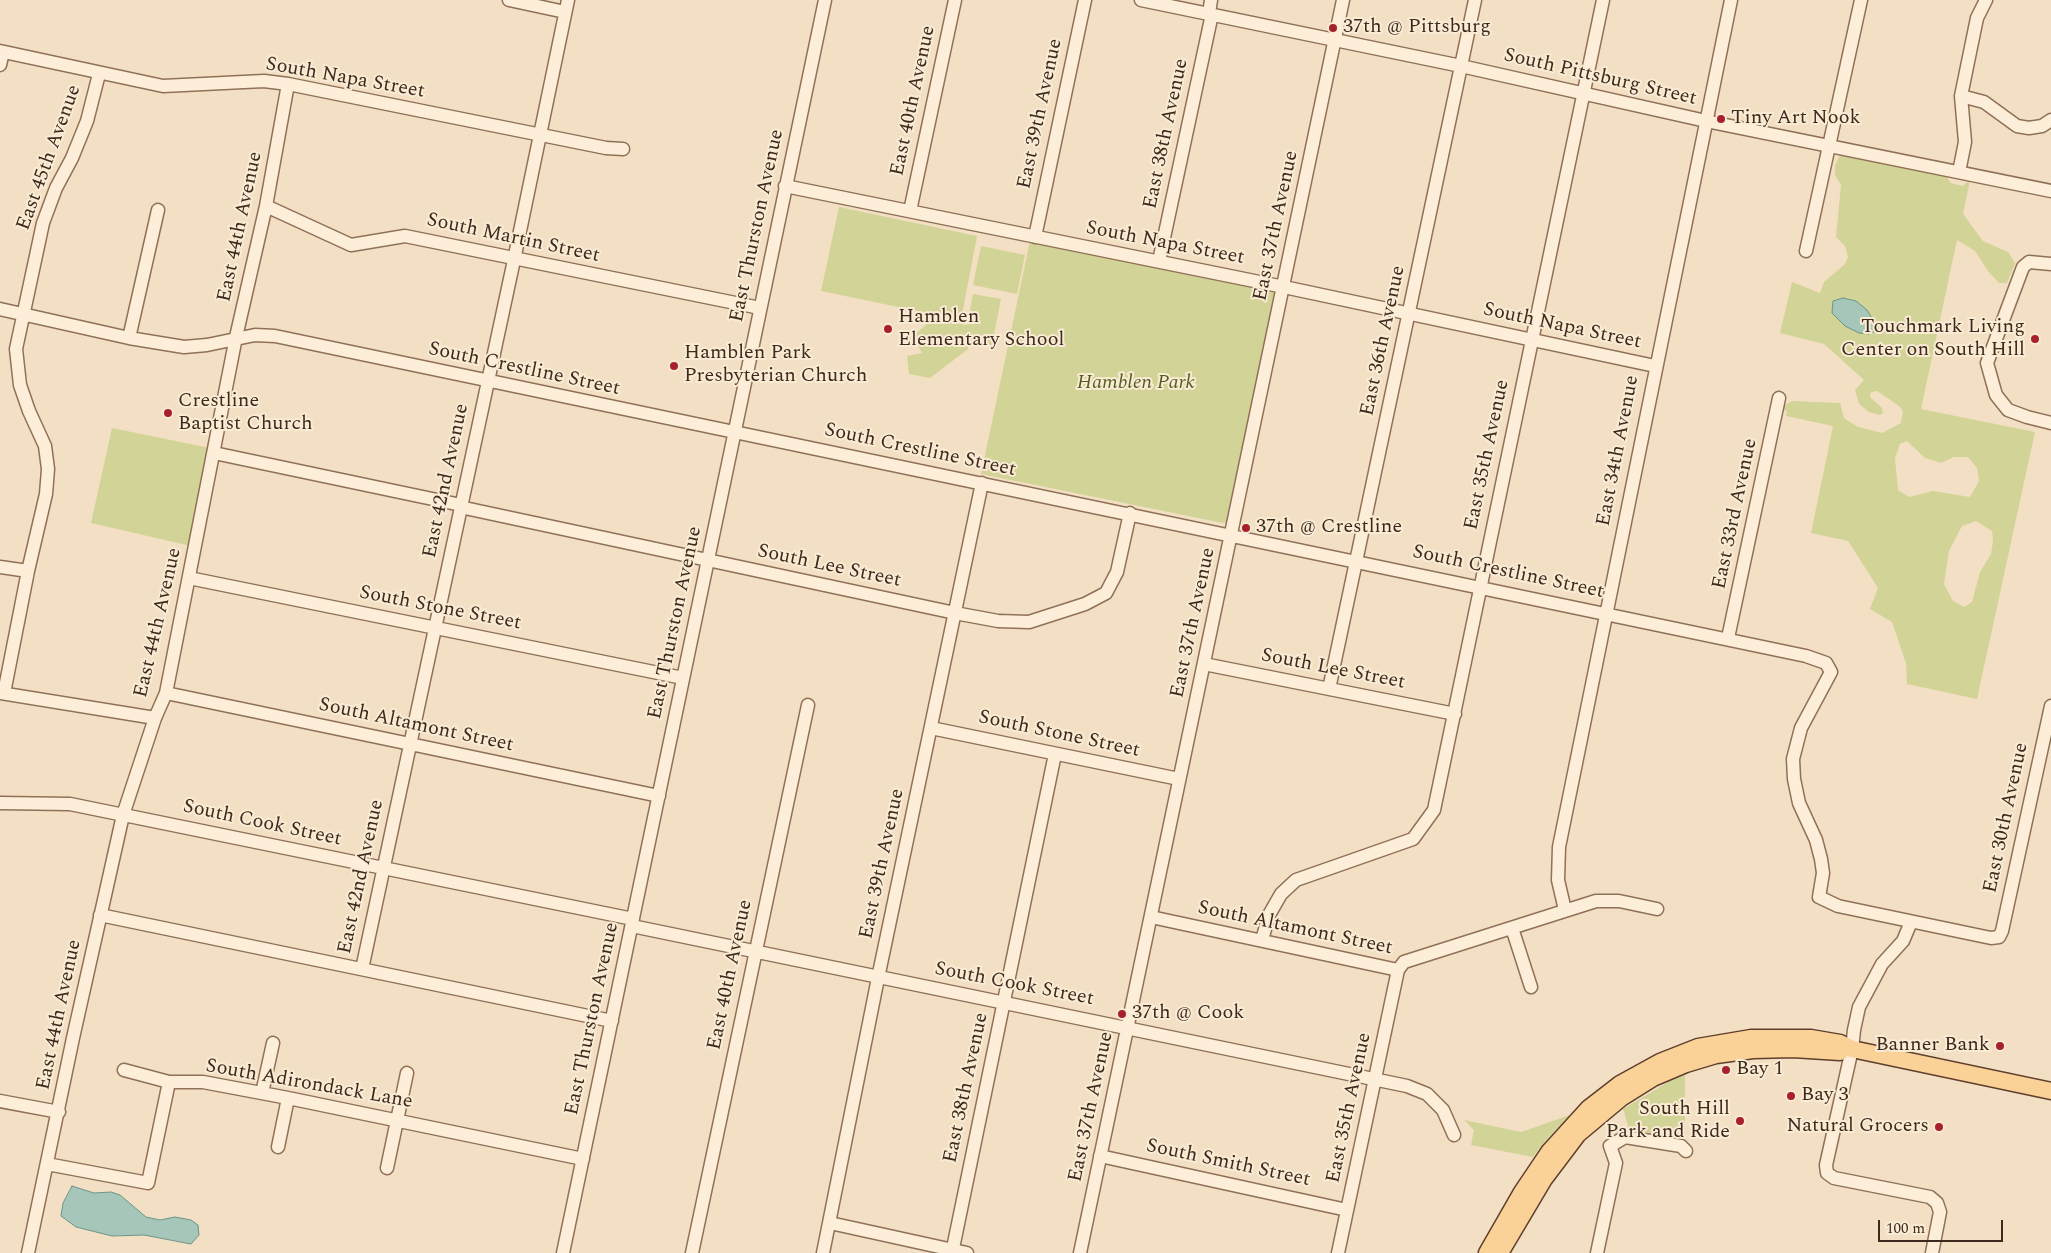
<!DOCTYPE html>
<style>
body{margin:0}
#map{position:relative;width:2051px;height:1253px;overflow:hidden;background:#f3e0c4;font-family:Spectral,serif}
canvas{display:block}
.scale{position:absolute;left:1878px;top:1220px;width:125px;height:22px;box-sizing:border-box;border:2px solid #3e2a1d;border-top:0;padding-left:6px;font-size:15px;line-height:18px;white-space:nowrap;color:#3e2a1d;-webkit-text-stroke:4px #f9ebd4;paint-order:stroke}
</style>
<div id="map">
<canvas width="2051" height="1253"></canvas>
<div class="scale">100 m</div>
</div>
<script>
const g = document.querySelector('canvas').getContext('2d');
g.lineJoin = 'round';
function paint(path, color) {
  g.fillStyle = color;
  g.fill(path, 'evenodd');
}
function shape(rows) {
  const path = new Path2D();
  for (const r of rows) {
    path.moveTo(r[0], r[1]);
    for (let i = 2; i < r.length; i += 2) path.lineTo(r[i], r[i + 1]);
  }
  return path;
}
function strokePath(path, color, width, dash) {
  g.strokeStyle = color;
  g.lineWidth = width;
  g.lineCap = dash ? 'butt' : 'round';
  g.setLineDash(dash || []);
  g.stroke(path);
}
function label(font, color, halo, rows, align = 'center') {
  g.font = font + ' Spectral,serif';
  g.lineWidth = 4;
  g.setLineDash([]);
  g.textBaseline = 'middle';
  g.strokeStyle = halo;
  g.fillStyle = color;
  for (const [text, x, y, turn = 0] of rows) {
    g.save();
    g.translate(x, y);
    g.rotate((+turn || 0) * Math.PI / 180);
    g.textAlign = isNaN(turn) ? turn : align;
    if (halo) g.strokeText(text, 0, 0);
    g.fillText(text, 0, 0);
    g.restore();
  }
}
const green = shape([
 [1840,154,1945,175,1951,183,1963,186,1970,180,1963,214,1983,241,2008,252,2015,263,2007,283,1999,283,1988,271,1975,251,1957,240,1921,409,2035,432,1977,699,1907,684,1906,663,1892,622,1870,609,1878,588,1848,541,1811,533,1833,426,1786,416,1787,411,1783,410,1784,406,1792,401,1840,403,1844,418,1858,427,1882,433,1901,423,1903,411,1899,406,1877,391,1871,392,1870,397,1882,408,1883,413,1880,415,1869,412,1859,404,1855,390,1864,380,1824,344,1780,333,1792,282,1820,293,1824,282,1845,264,1848,257,1845,246,1836,237,1841,185,1835,175,1835,166],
 [1907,441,1925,458,1941,463,1954,457,1968,457,1977,468,1979,481,1970,497,1933,491,1909,497,1898,490,1895,458,1900,444],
 [1976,521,1992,531,1993,541,1991,554,1980,572,1972,602,1964,607,1953,601,1944,584,1949,551,1962,526],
 [839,207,977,236,961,320,821,291],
 [1030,241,1276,292,1227,522,1223,523,981,474],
 [981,246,1025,255,1017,294,973,285],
 [973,294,1001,299,992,345,966,339,968,349,930,378,909,374,907,356,922,353,913,336,933,319,967,325],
 [112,428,210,448,191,546,91,523],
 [1685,1075,1685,1140,1629,1129,1623,1109,1670,1081],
 [1570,1115,1547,1139,1533,1157,1471,1145,1474,1130,1464,1120,1521,1132]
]);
const water = shape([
 [1843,298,1856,301,1867,310,1876,325,1874,332,1869,334,1859,333,1845,326,1832,313,1833,301,1843,298],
 [72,1186,94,1193,111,1192,120,1195,146,1217,160,1220,175,1217,191,1220,198,1225,199,1235,191,1244,144,1235,112,1236,76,1227,61,1216,63,1203,72,1186]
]);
const minor = shape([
 [509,0,565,12],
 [1141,0,1461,66,1706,121,2051,191],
 [1209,14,1211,0],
 [0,51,163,86,264,81,288,84,606,148,623,149],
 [0,65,3,52],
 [1961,96,1984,102,2017,126,2029,128,2042,126,2051,120],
 [1959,172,1965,142,1961,96,1977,18,1986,0],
 [785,186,1284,287,1655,366],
 [266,206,351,245,405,236,760,308],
 [910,211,955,0],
 [1035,237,1085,0],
 [1806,251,1861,0],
 [1159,261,1212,14],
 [2051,264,2029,262,2023,267,1987,363,1996,395,2008,410,2027,417,2051,423],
 [0,309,129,338,184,347,207,345,255,335,275,336,1806,656,1826,663,1831,672,1801,728,1793,759,1794,779,1799,803,1816,840,1821,859,1823,873,1819,897,1838,906,1991,938,1999,937,2002,931,2051,706],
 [129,338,158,210],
 [214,453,461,505],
 [460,507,955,613,998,621,1029,622,1085,604,1106,593,1117,572,1130,513],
 [0,567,28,571],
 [189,578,683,678],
 [1728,638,1779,398],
 [1204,664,1455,714],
 [1329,689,1475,0],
 [0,693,155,718],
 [4,693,28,571,46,494,48,469,45,446,29,411,20,385,16,349,43,223,56,188,72,158,87,121,99,74],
 [166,693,659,796],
 [931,728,1179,779],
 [0,803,70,804,633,919],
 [1565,910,1558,880,1559,847,1731,0],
 [100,915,612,1021],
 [1151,917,1398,970,1404,962,1596,901,1619,901,1657,909],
 [1911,922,1903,941,1882,964,1859,1007,1854,1030,1852,1049,1826,1165,1827,1173,1834,1178,1930,1197,1937,1203,1940,1212,1932,1253],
 [632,926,1407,1086,1427,1094,1443,1110,1454,1135],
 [1512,928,1531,987],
 [1262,940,1269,915,1281,894,1296,880,1413,839,1434,810,1603,0],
 [362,969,514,260,568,0],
 [124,1070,169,1082],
 [262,1093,273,1043],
 [0,1101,59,1112],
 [278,1147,288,1098],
 [1100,1156,1347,1210],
 [47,1164,148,1183,169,1082,203,1082,288,1098,583,1159],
 [387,1168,407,1073],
 [830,1223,967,1253],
 [28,1253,73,1038,123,815,155,718,166,693,236,337,266,206,288,84],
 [563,1253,825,0],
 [692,1253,808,705],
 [823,1253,878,978,982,483],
 [952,1253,1055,754],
 [1080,1253,1343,0],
 [1338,1253,1398,970],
 [1597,1253,1616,1163,1610,1146,1625,1137,1681,1146,1686,1151]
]);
const major = shape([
 [1487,1253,1522,1192,1549,1152,1589,1108,1620,1084,1660,1062,1698,1047,1751,1038,1811,1038,1840,1043,1852,1049,2051,1091],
 [1500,1253,1544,1179,1578,1134,1621,1098,1653,1078,1686,1064,1716,1055,1753,1050,1793,1049,1840,1052]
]);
const markers = [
 [1333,28,5,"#a6202e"],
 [1721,119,5,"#a6202e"],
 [888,329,5,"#a6202e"],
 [2035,339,5,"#a6202e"],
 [674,366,5,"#a6202e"],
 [168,413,5,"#a6202e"],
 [1246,528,5,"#a6202e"],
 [1122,1014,5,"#a6202e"],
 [2000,1046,5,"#a6202e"],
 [1726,1070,5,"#a6202e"],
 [1791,1096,5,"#a6202e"],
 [1740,1121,5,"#a6202e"],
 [1939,1127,5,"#a6202e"]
];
const poiNames = [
 ["37th @ Pittsburg",1343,28],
 ["Tiny Art Nook",1731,119],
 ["Hamblen",898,318],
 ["Elementary School",898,341],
 ["Touchmark Living",2025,328,"right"],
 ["Center on South Hill",2025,351,"right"],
 ["Hamblen Park",684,354],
 ["Presbyterian Church",684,377],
 ["Crestline",178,402],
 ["Baptist Church",178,425],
 ["37th @ Crestline",1256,528],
 ["37th @ Cook",1132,1014],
 ["Banner Bank",1990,1046,"right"],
 ["Bay 1",1736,1070],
 ["Bay 3",1801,1096],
 ["South Hill",1730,1110,"right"],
 ["Park and Ride",1730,1133,"right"],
 ["Natural Grocers",1929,1127,"right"]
];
const streetNames = [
 ["South Pittsburg Street",1600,78,13],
 ["South Napa Street",345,79,10],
 ["East 40th Avenue",914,101,-78],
 ["East 39th Avenue",1041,114,-78],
 ["East 38th Avenue",1167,134,-78],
 ["East 45th Avenue",50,158,-70],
 ["East Thurston Avenue",758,226,-78],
 ["East 37th Avenue",1277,226,-78],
 ["East 44th Avenue",241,227,-78],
 ["South Martin Street",513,239,12],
 ["South Napa Street",1165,244,11],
 ["South Napa Street",1562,327,12],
 ["East 36th Avenue",1384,341,-78],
 ["South Crestline Street",524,370,12],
 ["South Crestline Street",920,451,12],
 ["East 34th Avenue",1619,451,-79],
 ["East 35th Avenue",1488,455,-78],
 ["East 42nd Avenue",447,481,-78],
 ["East 33rd Avenue",1736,514,-78],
 ["South Lee Street",829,567,12],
 ["South Crestline Street",1508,573,12],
 ["South Stone Street",440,609,11],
 ["East 44th Avenue",159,623,-77],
 ["East Thurston Avenue",676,623,-78],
 ["East 37th Avenue",1194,623,-78],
 ["South Lee Street",1333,670,11],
 ["South Altamont Street",416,726,12],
 ["South Stone Street",1059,735,12],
 ["East 30th Avenue",2007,818,-78],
 ["South Cook Street",262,824,12],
 ["East 39th Avenue",883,864,-78],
 ["East 42nd Avenue",362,877,-78],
 ["South Altamont Street",1295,929,12],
 ["East 40th Avenue",731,975,-78],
 ["South Cook Street",1014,985,11],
 ["East 44th Avenue",60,1015,-78],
 ["East Thurston Avenue",593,1019,-78],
 ["South Adirondack Lane",309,1085,10],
 ["East 38th Avenue",967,1088,-78],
 ["East 37th Avenue",1092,1107,-78],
 ["East 35th Avenue",1350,1108,-78],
 ["South Smith Street",1228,1164,12]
];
const parkNames = [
 ["Hamblen Park",1136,384]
];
paint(green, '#d2d396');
paint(water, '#a6c6b9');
strokePath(water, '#6b9587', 1);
strokePath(minor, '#907057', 15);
strokePath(major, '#5e3e2c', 19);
strokePath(minor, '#fceed8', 12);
strokePath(major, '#fad298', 16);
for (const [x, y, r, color] of markers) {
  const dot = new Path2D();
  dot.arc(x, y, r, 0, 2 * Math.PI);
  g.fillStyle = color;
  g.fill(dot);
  strokePath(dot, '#f9ebd4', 2);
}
label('20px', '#3e2a1d', '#f9ebd4', poiNames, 'left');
label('20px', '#3e2a1d', '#f9ebd4', streetNames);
label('italic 20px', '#545d21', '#f9ebd4', parkNames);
</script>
